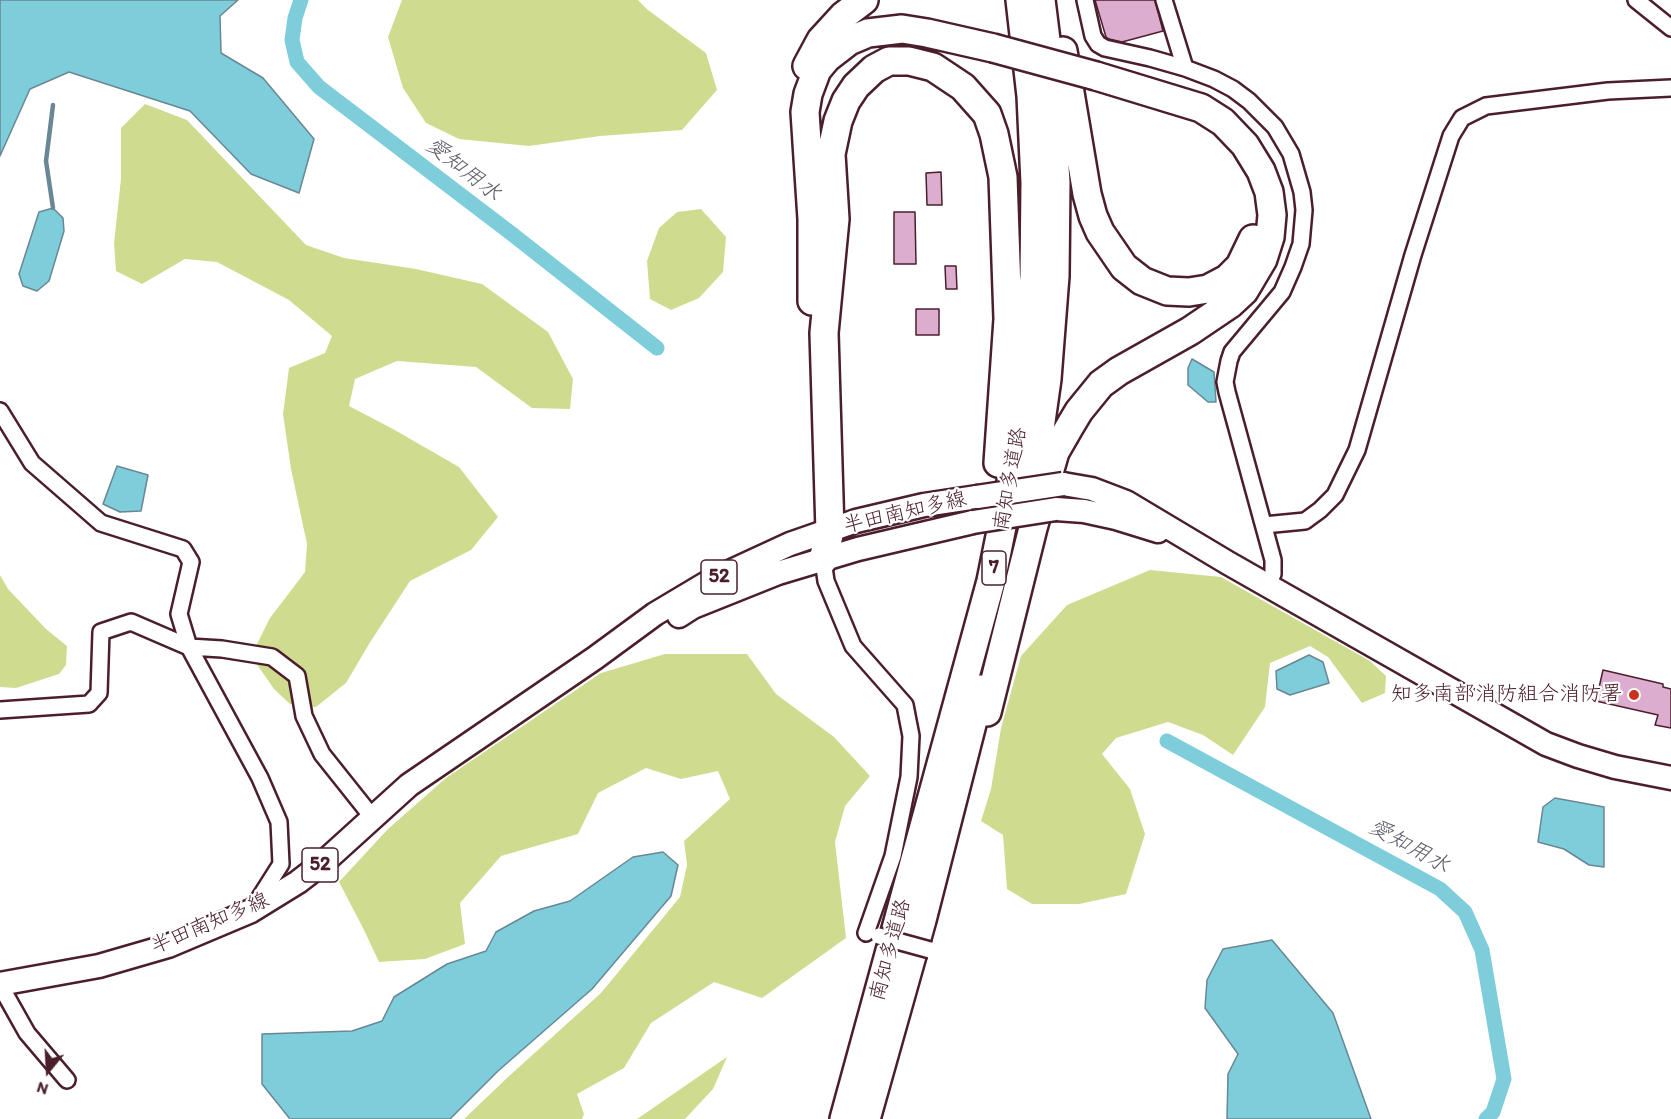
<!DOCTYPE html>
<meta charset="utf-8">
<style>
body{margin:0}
#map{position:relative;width:1671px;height:1119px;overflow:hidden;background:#fff;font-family:Itim,sans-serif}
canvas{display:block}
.north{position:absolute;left:18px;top:1041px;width:60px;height:60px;-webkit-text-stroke:4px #fff;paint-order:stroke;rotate:198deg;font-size:16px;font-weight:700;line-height:24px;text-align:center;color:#4a1f2b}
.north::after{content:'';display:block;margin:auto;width:21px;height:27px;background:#4a1f2b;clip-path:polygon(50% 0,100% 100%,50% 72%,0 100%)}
</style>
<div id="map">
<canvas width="1671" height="1119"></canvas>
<div class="north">N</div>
</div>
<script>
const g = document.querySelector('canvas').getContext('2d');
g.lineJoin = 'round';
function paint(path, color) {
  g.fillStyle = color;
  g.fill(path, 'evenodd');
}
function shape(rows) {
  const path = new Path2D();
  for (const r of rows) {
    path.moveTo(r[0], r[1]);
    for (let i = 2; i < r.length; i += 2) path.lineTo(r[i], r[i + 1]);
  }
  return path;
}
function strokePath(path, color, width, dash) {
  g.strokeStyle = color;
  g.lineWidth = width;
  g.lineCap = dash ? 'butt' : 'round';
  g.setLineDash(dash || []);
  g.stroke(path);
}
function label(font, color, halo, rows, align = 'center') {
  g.font = font + ' Itim,"Klee One",sans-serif';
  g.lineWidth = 4.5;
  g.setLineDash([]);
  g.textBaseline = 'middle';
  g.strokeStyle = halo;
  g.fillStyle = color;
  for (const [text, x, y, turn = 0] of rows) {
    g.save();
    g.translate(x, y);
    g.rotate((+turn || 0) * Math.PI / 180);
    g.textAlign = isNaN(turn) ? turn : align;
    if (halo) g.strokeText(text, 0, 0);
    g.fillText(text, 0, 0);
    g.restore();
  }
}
const green = shape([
 [402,0,638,0,648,10,706,53,717,90,682,130,600,136,529,146,459,139,426,123,403,88,388,37],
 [145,104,187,120,306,245,344,258,416,269,482,284,548,332,573,379,570,409,532,408,476,367,397,361,355,379,349,406,393,429,459,467,498,517,471,550,410,581,369,644,346,683,316,707,290,704,274,689,251,656,270,618,305,572,307,544,291,469,283,414,289,368,325,353,332,336,289,300,217,262,185,259,142,284,116,271,114,243,121,179,121,128],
 [701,209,726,237,723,272,699,298,671,310,650,299,647,261,659,228,677,212],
 [1150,570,1221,577,1370,661,1386,676,1385,693,1362,703,1328,657,1310,646,1270,663,1265,707,1233,755,1203,735,1168,722,1116,738,1102,754,1130,789,1145,834,1126,894,1079,904,1032,904,1007,889,1003,835,981,821,991,789,1001,728,1021,656,1067,605],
 [0,575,8,589,46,629,67,646,66,665,59,674,16,688,0,687],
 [665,654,747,654,776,694,834,737,870,776,845,806,835,842,846,938,762,998,714,982,651,1023,624,1068,577,1094,584,1114,582,1119,464,1119,508,1077,601,993,680,897,687,865,684,841,730,799,718,771,681,779,646,768,598,793,578,834,501,856,460,903,465,944,425,959,379,962,363,928,339,882,388,829,446,778,601,673],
 [727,1057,713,1089,685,1119,637,1119]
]);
const water = shape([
 [0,0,238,0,220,16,221,53,263,78,314,139,299,193,251,174,190,111,69,72,30,89,0,156,0,0],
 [53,208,63,218,64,231,49,281,37,291,23,286,19,274,39,212,53,208],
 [1192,359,1214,372,1216,402,1208,402,1188,385,1188,368,1192,359],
 [117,466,148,475,141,511,120,512,103,504,117,466],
 [1309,655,1323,662,1329,683,1290,695,1277,689,1276,671,1309,655],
 [1555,798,1604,807,1604,867,1589,865,1564,849,1538,842,1543,807,1555,798],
 [663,852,678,865,671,896,592,989,498,1071,450,1119,290,1119,262,1084,262,1034,352,1031,382,1021,394,997,447,964,486,951,496,932,534,911,570,901,633,857,663,852],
 [1272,940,1333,1013,1371,1119,1227,1119,1228,1074,1238,1054,1205,1008,1207,980,1223,949,1272,940]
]);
const stream = shape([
 [53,208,46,161,53,105]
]);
const canal = shape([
 [301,0,295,18,292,40,297,62,319,87,512,234,657,348],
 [1167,741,1440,889,1465,912,1482,950,1504,1079,1493,1112,1486,1119]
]);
const building = shape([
 [1095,0,1155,0,1163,31,1122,42,1109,39,1106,37,1095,0],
 [941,172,942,205,927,205,926,173,941,172],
 [894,212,915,212,916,264,894,264,894,212],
 [945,266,956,266,957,289,946,289,945,266],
 [916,309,939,309,939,335,916,335,916,309],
 [1603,670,1663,684,1663,687,1671,689,1671,728,1655,725,1658,715,1596,701,1603,670]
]);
const minor = shape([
 [1085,0,1093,36,1098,44,1105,48,1150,58,1185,68,1214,79,1233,89,1249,101,1275,127,1291,154,1302,192,1304,210,1301,244,1293,267,1282,292,1232,352,1229,361,1225,382,1227,392,1273,560,1273,574,1268,585],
 [1164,0,1185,68],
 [1636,0,1671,28],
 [0,411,32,463,101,523,183,549,191,562,179,614,189,647,260,778,279,822,281,864,255,905],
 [1264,525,1305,521,1320,510,1335,495,1357,450,1413,255,1451,136,1462,118,1486,106,1608,91,1671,88],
 [823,560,826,581,853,646,905,705,911,736,909,777,893,856,866,933],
 [0,710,89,704,99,693,101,632,131,622,189,647,222,649,272,657,297,676,304,716,322,754,373,818],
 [0,985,27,1033,67,1080]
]);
const primary = shape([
 [1063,484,1092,489,1126,502,1228,563,1546,744,1578,756,1615,767,1671,778],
 [1056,509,1084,511,1116,518,1158,531],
 [679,616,693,607,778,573,858,549,973,522],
 [0,984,99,966,168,946,251,911,298,882,324,862,409,785,595,658,655,614,712,580,790,544,856,521,924,505,977,497]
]);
const motorway = shape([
 [1063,51,1087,194,1093,216,1100,232,1124,267,1142,281,1167,291,1189,292,1208,289,1227,279,1240,266,1253,239],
 [807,66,821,40,843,16,864,0],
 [812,301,812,219,805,112,808,94,817,70,827,58,849,41,868,33,902,29,927,33,993,48],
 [1025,512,1034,471,1047,379,1055,276,1056,182,1047,48,1041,0],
 [823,560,830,531,824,333,835,219,831,154,838,121,846,101,856,86,874,69,889,61,909,61,933,67,963,87,987,114,994,134,1003,177,1008,319,998,463],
 [987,712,1033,528,1055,452,1070,426,1079,411,1101,384,1119,371,1190,331,1230,304,1244,291,1263,259,1270,237,1272,215,1269,192,1261,171,1245,145,1223,122,1201,108,1096,76],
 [844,1119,991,581,1017,452,1027,370,1034,276,1035,183,1031,96,1020,0],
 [866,1119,922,920,981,689]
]);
const minorBridge = shape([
 [879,936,930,950]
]);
const primaryBridge = shape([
 [977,497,1063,484],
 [973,522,1056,509]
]);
const motorwayBridge = shape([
 [993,48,1096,76]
]);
const markers = [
 [1634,695,6,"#c8321e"]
];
const shields = [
 [994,568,24],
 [719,577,36],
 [320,865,36]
];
const shieldNames = [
 ["7",994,568],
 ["52",719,577],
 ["52",320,865]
];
const streetNames = [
 ["南知多道路",1011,479,-80],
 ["半田南知多線",905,513,-13],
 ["半田南知多線",210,924,-23],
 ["南知多道路",891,950,-75]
];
const poiNames = [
 ["知多南部消防組合消防署",1622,695]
];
const waterNames = [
 ["愛知用水",463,170,38],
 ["愛知用水",1409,847,29]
];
paint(green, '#cfdc90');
paint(water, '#7ecdda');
strokePath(water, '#698794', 1.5);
strokePath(stream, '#698794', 4.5);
strokePath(canal, '#7ecdda', 15);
paint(building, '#dcadce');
strokePath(building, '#4a1f2b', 1.5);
strokePath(minor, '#4a1f2b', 20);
strokePath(primary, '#4a1f2b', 27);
strokePath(motorway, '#4a1f2b', 32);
strokePath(minor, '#fff', 15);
strokePath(primary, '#fff', 22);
strokePath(motorway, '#fff', 27);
strokePath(minorBridge, '#4a1f2b', 20, []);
strokePath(primaryBridge, '#4a1f2b', 27, []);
strokePath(motorwayBridge, '#4a1f2b', 32, []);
strokePath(minorBridge, '#fff', 15);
strokePath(primaryBridge, '#fff', 22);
strokePath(motorwayBridge, '#fff', 27);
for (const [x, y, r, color] of markers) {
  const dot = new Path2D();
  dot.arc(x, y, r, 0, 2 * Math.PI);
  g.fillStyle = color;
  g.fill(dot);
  strokePath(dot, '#fff', 2);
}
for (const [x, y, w] of shields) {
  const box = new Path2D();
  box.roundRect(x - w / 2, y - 17, w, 34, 4.5);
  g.fillStyle = '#fff';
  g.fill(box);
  strokePath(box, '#4a1f2b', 1.5);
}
label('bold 20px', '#4a1f2b', null, shieldNames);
label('21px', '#4a1f2b', '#fff', streetNames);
label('21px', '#4a1f2b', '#fff', poiNames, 'right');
label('italic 22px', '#5c5c68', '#fff', waterNames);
</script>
